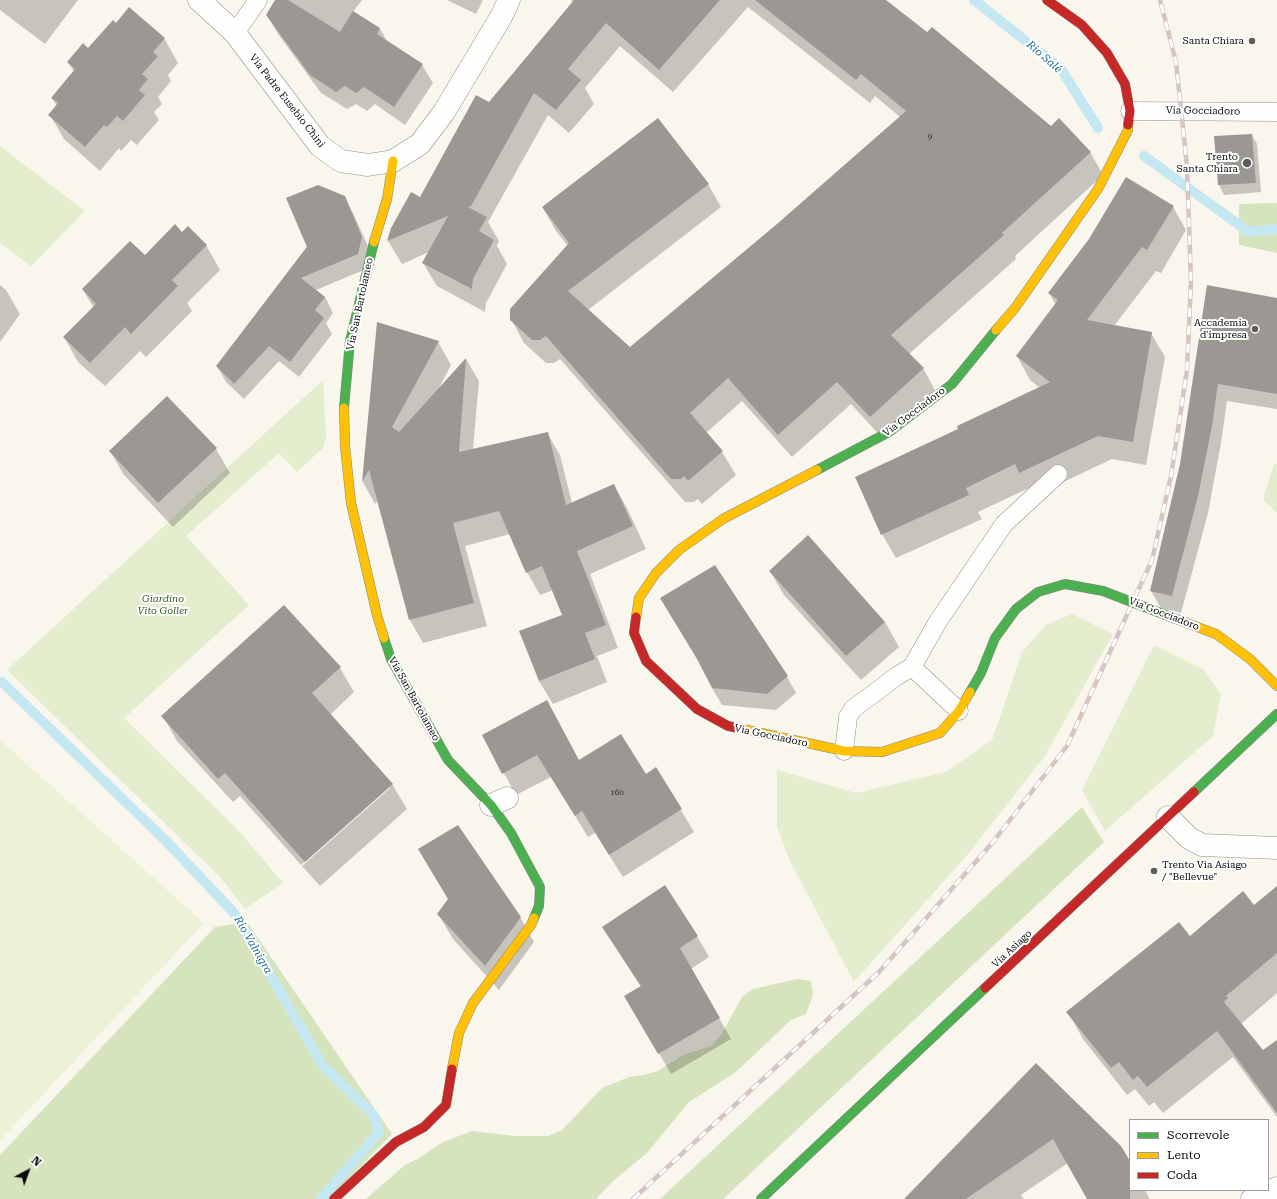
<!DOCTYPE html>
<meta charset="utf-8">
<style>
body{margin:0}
#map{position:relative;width:1277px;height:1199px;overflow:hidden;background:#f9f6ed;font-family:"Roboto Serif",serif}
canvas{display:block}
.legend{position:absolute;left:1129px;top:1119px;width:140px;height:72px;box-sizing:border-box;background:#fff;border:1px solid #9d9d9d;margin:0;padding:5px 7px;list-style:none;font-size:12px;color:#0a0a0a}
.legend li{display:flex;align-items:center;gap:8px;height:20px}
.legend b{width:20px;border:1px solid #9d9d9d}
.north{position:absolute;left:8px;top:1151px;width:40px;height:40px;-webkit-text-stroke:3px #fff;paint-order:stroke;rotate:41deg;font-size:11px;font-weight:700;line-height:16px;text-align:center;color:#0a0a0a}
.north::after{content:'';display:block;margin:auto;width:14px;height:18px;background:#0a0a0a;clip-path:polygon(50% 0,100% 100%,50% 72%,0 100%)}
</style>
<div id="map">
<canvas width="1277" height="1199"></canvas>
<ul class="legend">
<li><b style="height:5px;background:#4caf50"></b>Scorrevole</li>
<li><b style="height:5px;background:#ffc107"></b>Lento</li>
<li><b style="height:5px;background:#c62828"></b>Coda</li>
</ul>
<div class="north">N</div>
</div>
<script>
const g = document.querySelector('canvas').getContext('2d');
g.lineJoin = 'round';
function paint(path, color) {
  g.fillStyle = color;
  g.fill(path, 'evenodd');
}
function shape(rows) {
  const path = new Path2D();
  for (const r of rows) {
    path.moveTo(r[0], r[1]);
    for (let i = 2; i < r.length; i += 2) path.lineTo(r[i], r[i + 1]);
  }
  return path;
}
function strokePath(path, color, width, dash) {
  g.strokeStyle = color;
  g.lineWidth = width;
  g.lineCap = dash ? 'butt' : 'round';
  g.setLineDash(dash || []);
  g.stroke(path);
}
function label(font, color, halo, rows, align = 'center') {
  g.font = font + ' "Roboto Serif",serif';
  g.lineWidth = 4;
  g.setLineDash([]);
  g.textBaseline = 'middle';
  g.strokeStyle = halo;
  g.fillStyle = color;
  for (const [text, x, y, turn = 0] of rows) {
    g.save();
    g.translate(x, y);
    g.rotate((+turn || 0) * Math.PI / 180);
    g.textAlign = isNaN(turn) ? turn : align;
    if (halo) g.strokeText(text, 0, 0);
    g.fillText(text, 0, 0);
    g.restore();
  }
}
const green = shape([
 [0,146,85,211,31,266,0,243],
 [323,380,326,438,323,448,297,472,279,453,186,536,249,605,124,718,239,831,283,883,245,909,221,878,7,670],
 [1274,464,1277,464,1277,513,1263,499],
 [1072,614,1113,634,1045,756,968,854,854,982,790,861,777,827,777,770,856,793,946,772,992,740,1022,652,1046,625],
 [1154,645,1204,670,1221,695,1213,736,1105,831,1082,790]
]);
const forest = shape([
 [1277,203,1277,253,1239,245,1239,204],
 [1082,807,1104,842,723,1199,660,1199],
 [247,922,392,1134,329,1199,0,1199,0,1155,215,927],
 [797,979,811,981,813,995,806,1014,791,1020,736,1072,689,1102,647,1153,613,1181,596,1199,366,1199,405,1165,419,1158,443,1142,472,1131,515,1136,548,1136,562,1130,602,1088,629,1077,644,1075,658,1071,683,1055,711,1046,721,1035,742,997,753,989]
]);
const pitch = shape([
 [0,740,204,923,0,1140]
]);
const shadow = shape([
 [0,0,78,0,45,44,0,10],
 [276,0,362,0,353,12,380,29,387,41,422,65,433,83,405,125,375,104,367,111,356,104,347,109,321,93,278,34,267,15],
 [447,0,483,0,476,14],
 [571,0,884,0,1051,127,1090,152,1103,175,1015,256,1016,259,909,354,923,368,936,392,884,440,851,404,792,457,742,401,706,433,722,452,736,475,702,504,698,499,694,502,685,502,560,359,554,363,546,363,524,343,511,319,568,246,556,231,543,208,708,184,721,207,588,310,630,348,777,225,900,117,875,96,870,103,748,7,673,92,620,46,585,88,594,104,569,133,548,115,488,222,499,241,497,246,507,264,486,303,485,312,437,286,423,263,429,252,402,264,388,241,392,228,420,199,490,104,573,3],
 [116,24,164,38,178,63,168,75,171,81,158,97,162,104,154,112,159,120,137,145,131,140,121,151,119,148,100,171,64,139,50,115,57,106,52,98,74,72,68,62,88,49],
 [1252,135,1257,144,1261,192,1224,195,1219,185,1215,137],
 [344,197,353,213,371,253,366,269,316,290,325,297,333,313,326,323,332,334,299,377,279,361,244,399,226,382,217,366],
 [1173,207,1186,230,1161,273,1156,271,1114,326,1151,333,1165,357,1146,465,1112,459,1034,496,1029,488,978,512,982,519,896,558,882,534,960,429,1040,388,1030,380,1017,356,1056,305,1049,293],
 [182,233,206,245,220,270,187,303,192,311,146,357,140,351,105,386,78,362,64,337,94,308,83,290,145,256],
 [0,285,6,290,20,314,0,342],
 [1207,287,1277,299,1277,409,1227,401,1221,443,1208,513,1181,613,1161,608,1151,591,1181,464],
 [378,323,438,342,451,365,438,390,466,359,479,381,473,449,547,433,560,455,572,503,614,485,627,508,646,549,590,574,618,648,597,656,607,682,553,704,539,681,563,615,553,590,540,595,527,572,510,534,465,546,487,626,423,643,410,620,378,500,375,504,363,482],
 [167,397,216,449,230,473,173,527,124,475,110,451],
 [770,571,885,622,899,647,861,680,784,595],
 [340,668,354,692,330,715,392,784,407,809,320,886,302,866,390,788,390,786,301,865,240,796,233,802,177,741,163,716],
 [787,677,796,693,776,710,722,705,712,688],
 [483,735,579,761,646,775,656,769,694,832,623,877,595,833,588,837,551,777,516,795],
 [1254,906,1277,909,1277,993,1241,1024,1263,1052,1277,1042,1277,1117,1233,1057,1163,1113,1154,1102,1149,1106,1135,1089,1127,1095,1083,1039,1068,1012,1190,937],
 [438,914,520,917,534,942,499,990,453,939],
 [603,927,697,936,709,957,691,969,731,1039,671,1074,626,996,641,987],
 [1036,1064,1130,1163,1130,1190,1145,1190,1150,1199,1088,1199,1068,1163,1021,1195,1024,1199,905,1199]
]);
const stream = shape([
 [974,0,1061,69,1098,128],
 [1144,156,1249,232,1277,229],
 [2,682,167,842,235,914,323,1066,373,1114,379,1132,321,1199]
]);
const building = shape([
 [275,0,288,0,340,32,353,11,380,28,377,34,423,64,394,107,364,87,356,93,345,86,336,92,310,75,266,15],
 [574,0,720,0,659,70,606,23,568,69,581,80,556,110,534,93,471,206,468,207,487,217,479,231,494,240,473,279,472,289,422,263,448,216,387,241,391,228,411,192,420,197,476,95,489,102],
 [755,0,886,0,927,32,932,27,1051,126,1059,118,1091,152,1002,233,1004,235,891,335,924,368,870,417,837,382,778,435,728,378,690,413,723,451,688,481,684,476,681,479,671,479,546,336,540,340,532,340,510,320,510,309,569,243,542,207,658,118,709,184,568,291,630,347,777,224,906,111,861,74,856,80],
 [129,7,165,38,153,52,158,56,142,74,148,79,139,90,145,95,123,121,117,116,107,127,104,125,85,147,48,115,58,103,51,98,75,69,67,62,83,43,88,48,113,20,116,23],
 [1252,134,1256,183,1218,185,1214,136],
 [1126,177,1174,206,1147,250,1142,247,1087,320,1152,332,1133,442,1098,436,1019,473,1015,464,966,488,969,495,881,535,855,477,958,429,957,426,1050,382,1016,356,1058,300,1048,293,1089,239],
 [318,185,345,196,362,237,358,254,301,278,325,297,315,310,324,318,290,362,269,346,234,384,216,366,307,247,286,198],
 [175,224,182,232,188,226,207,245,172,280,178,286,131,334,125,327,90,363,63,337,96,304,82,289,130,241,145,255],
 [1207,285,1277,298,1277,394,1218,384,1212,426,1198,496,1172,596,1150,591,1180,464],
 [377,322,439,341,392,427,399,432,466,358,459,452,548,432,566,505,614,484,633,526,577,551,606,625,585,633,595,659,539,681,519,631,562,615,542,566,526,573,499,511,453,523,474,603,409,620,369,470,362,482],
 [167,396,217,448,158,503,109,451],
 [808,535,885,622,846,656,769,571],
 [715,565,788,676,767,694,712,688,697,659,660,598],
 [284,605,341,667,312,693,393,784,305,862,225,773,218,779,161,716],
 [547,700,579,760,621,734,646,774,656,767,682,809,609,855,582,811,575,816,537,755,502,774,482,735],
 [458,825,521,917,485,966,437,914,448,899,418,849],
 [665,885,698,936,680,948,720,1018,658,1054,624,996,641,986,602,927],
 [1277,886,1277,953,1226,996,1228,998,1224,1002,1263,1050,1277,1040,1277,1113,1217,1031,1147,1087,1138,1076,1133,1080,1119,1062,1111,1068,1066,1012,1179,922,1190,936,1243,891,1254,905],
 [1036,1063,1121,1146,1130,1161,1130,1199,1087,1199,1053,1139,966,1199,904,1199]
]);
const lane = shape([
 [235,33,258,0],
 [1130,111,1277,112],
 [959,711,912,667,937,623,1004,524,1058,474],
 [844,751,848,717,853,709,897,676,912,667]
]);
const street = shape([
 [199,0,235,33,320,146,341,161,368,165,393,161,420,144,444,112,501,17,509,0],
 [491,805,507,798],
 [1168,817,1189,838,1202,845,1277,848],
 [1252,1199,1277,1188]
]);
const fast = shape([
 [344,408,350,341,374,242],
 [817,470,889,432,952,384,996,330],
 [384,638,391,659,448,760,491,805,511,833,540,887,539,906,534,918],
 [970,692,981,673,995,638,1016,609,1038,592,1065,584,1103,591],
 [1194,792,1277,714],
 [761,1199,985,988]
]);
const slow = shape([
 [374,242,387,199,393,161],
 [996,330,1015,308,1098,189,1128,130,1128,125],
 [344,408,345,446,351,503,377,615,384,638],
 [636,617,639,598,656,573,679,550,723,519,817,470],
 [1176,619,1216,634,1250,659,1277,686],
 [738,728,844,751,882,752,940,733,959,711,970,692],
 [452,1069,459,1033,473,1003,531,925,534,918]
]);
const jam = shape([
 [1047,0,1082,25,1107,53,1125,84,1130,111,1128,125],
 [636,617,634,633,646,661,697,709,728,726,738,728],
 [985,988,1194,792],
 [334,1199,396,1142,424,1127,446,1105,452,1069]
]);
const rail = shape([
 [633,1199,879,972,993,842,1067,746,1152,560,1171,476,1187,370,1191,282,1187,166,1176,62,1160,0]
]);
const fastBridge = shape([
 [1103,591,1176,619]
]);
const markers = [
 [1252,41,4,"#5e5d59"],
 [1247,163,5,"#5e5d59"],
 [1255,329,4,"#5e5d59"],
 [1154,871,4,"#5e5d59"]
];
const numberNames = [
 ["9",930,137],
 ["160",617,793]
];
const poiNames = [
 ["Santa Chiara",1244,41],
 ["Trento",1238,157],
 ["Santa Chiara",1238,169],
 ["Accademia",1247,323],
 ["d'impresa",1247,335],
 ["Trento Via Asiago",1162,865,"left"],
 ["/ \"Bellevue\"",1162,877,"left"]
];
const streetNames = [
 ["Via Padre Eusebio Chini",287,101,52],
 ["Via Gocciadoro",1203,111,1],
 ["Via San Bartolameo",360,304,-78],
 ["Via Gocciadoro",914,412,-37],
 ["Via Gocciadoro",1164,614,21],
 ["Via San Bartolameo",414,699,61],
 ["Via Gocciadoro",771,736,12],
 ["Via Asiago",1012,949,-43]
];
const parkNames = [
 ["Giardino",163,599],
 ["Vito Goller",163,611]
];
const waterNames = [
 ["Rio Salé",1044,57,41],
 ["Rio Valnigra",253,945,60]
];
paint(green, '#e4edce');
paint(forest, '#d5e4bc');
paint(pitch, '#edf2d7');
paint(shadow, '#0003');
strokePath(stream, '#c5e7f1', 10);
paint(building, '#9b9894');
strokePath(lane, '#92908c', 19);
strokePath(street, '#92908c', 23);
strokePath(fast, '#888783', 10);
strokePath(slow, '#888783', 10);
strokePath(jam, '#888783', 10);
strokePath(lane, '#fefefc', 18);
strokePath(street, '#fefefc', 22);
strokePath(fast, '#4caf50', 9);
strokePath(slow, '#ffc107', 9);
strokePath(jam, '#c62828', 9);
strokePath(rail, '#d5c4c5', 4.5);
strokePath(rail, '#fff', 3, [9]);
strokePath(fastBridge, '#888783', 10, []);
strokePath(fastBridge, '#4caf50', 9);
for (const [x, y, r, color] of markers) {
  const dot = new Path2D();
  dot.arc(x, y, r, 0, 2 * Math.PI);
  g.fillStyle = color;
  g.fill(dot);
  strokePath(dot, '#fff', 1.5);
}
label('8px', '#2e2e2c', null, numberNames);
label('10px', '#0a0a0a', '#fff', poiNames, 'right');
label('10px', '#0a0a0a', '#fff', streetNames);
label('italic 10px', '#315e1e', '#fff', parkNames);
label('italic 11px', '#1a6a95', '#fff', waterNames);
</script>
